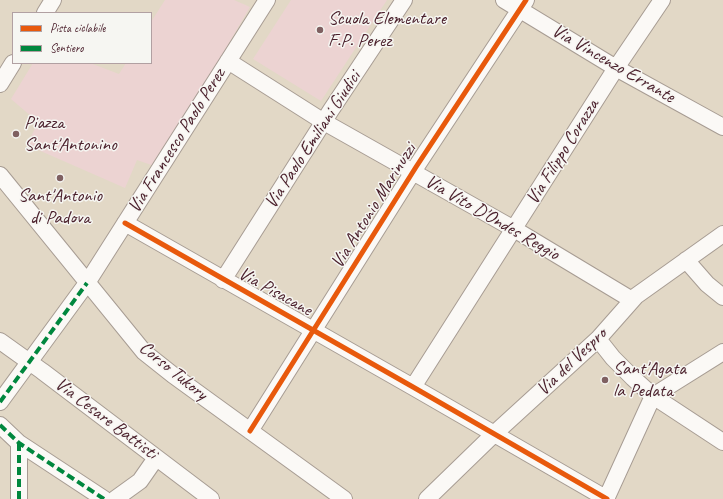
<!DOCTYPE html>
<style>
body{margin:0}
#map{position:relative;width:723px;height:499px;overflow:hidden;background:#e2d8c6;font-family:Caveat,sans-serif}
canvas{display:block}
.legend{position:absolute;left:12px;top:12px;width:140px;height:52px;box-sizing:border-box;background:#f6f6f2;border:1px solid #b1a0a2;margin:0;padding:5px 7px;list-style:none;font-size:12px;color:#4a1f2b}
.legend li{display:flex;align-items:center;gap:8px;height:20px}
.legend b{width:20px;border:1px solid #b1a0a2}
</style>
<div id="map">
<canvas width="723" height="499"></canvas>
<ul class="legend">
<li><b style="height:5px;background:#e8590c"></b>Pista ciclabile</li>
<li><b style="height:5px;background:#00873e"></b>Sentiero</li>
</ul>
</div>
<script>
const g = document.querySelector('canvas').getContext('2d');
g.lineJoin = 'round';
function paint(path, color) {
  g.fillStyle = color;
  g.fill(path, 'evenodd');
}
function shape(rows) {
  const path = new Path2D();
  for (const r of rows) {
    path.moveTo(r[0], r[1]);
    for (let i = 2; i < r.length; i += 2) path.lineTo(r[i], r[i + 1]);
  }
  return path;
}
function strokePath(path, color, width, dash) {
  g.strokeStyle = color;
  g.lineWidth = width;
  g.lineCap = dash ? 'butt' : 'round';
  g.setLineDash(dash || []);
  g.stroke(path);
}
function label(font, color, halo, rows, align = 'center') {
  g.font = font + ' Caveat,sans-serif';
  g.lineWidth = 3;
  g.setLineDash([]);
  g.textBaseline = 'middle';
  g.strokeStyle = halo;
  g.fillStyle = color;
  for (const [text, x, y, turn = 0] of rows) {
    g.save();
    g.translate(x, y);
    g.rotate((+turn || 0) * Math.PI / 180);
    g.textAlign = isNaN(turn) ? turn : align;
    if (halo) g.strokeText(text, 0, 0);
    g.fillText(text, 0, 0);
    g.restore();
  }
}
const built = shape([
 [165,0,234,0,250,7,157,167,137,160,125,188,27,145,38,122,11,99,33,63,90,63,119,74,126,63,151,63,151,22],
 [291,0,387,0,321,101,253,59]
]);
const minor = shape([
 [504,0,616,68,723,127],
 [45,13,53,0],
 [228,61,324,122,514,229,632,300],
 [0,84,13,63],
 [0,175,144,352,173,375,344,499],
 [125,223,413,387,607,499],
 [686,260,707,284,723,297],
 [223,280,331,110,404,0],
 [598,339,613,358,633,378,653,396,723,442],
 [0,341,42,371,211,499],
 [413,387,616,68,662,0],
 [0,402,87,283,267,0],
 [0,425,19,443,104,499],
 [250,431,416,167,526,0],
 [19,443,19,499],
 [115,499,140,481,156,458],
 [427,499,494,434,598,339,636,296,723,234],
 [606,499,653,396,723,352]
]);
const quiet = shape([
 [0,402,87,283],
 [0,425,19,443,104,499],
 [19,443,19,499]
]);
const cycleway = shape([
 [125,223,413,387,607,499],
 [250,431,416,167,526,0]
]);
const markers = [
 [320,30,4,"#7f6061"],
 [16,134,4,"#7f6061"],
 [60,178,4,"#7f6061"],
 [605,380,4,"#7f6061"]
];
const poiNames = [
 ["Scuola Elementare",328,19],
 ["F.P. Perez",328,41],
 ["Piazza",24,123],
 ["Sant'Antonino",24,145],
 ["Sant'Antonio",60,196,"center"],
 ["di Padova",60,218,"center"],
 ["Sant'Agata",613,369],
 ["la Pedata",613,391]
];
const streetNames = [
 ["Via Vincenzo Errante",613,64,30],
 ["Via Paolo Emiliani Giudici",313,140,-57],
 ["Via Francesco Paolo Perez",177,141,-58],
 ["Via Filippo Corazza",563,152,-58],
 ["Via Antonio Marinuzzi",374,206,-58],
 ["Via Vito D'Ondes Reggio",492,218,30],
 ["Via Pisacane",275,292,29],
 ["Via del Vespro",572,362,-44],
 ["Corso Tukory",173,371,39],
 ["Via Cesare Battisti",106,419,37]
];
paint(built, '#ecd3d2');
strokePath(minor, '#a79c93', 18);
strokePath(minor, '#fbf9f6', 16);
strokePath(quiet, '#00873e', 4, [8, 4]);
strokePath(cycleway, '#e8590c', 5);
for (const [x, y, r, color] of markers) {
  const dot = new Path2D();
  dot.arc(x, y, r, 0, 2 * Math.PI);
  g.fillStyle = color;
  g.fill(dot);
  strokePath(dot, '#f6f6f2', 1.5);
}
label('19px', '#4a1f2b', '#f6f6f2', poiNames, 'left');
label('19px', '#4a1f2b', '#f6f6f2', streetNames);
</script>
